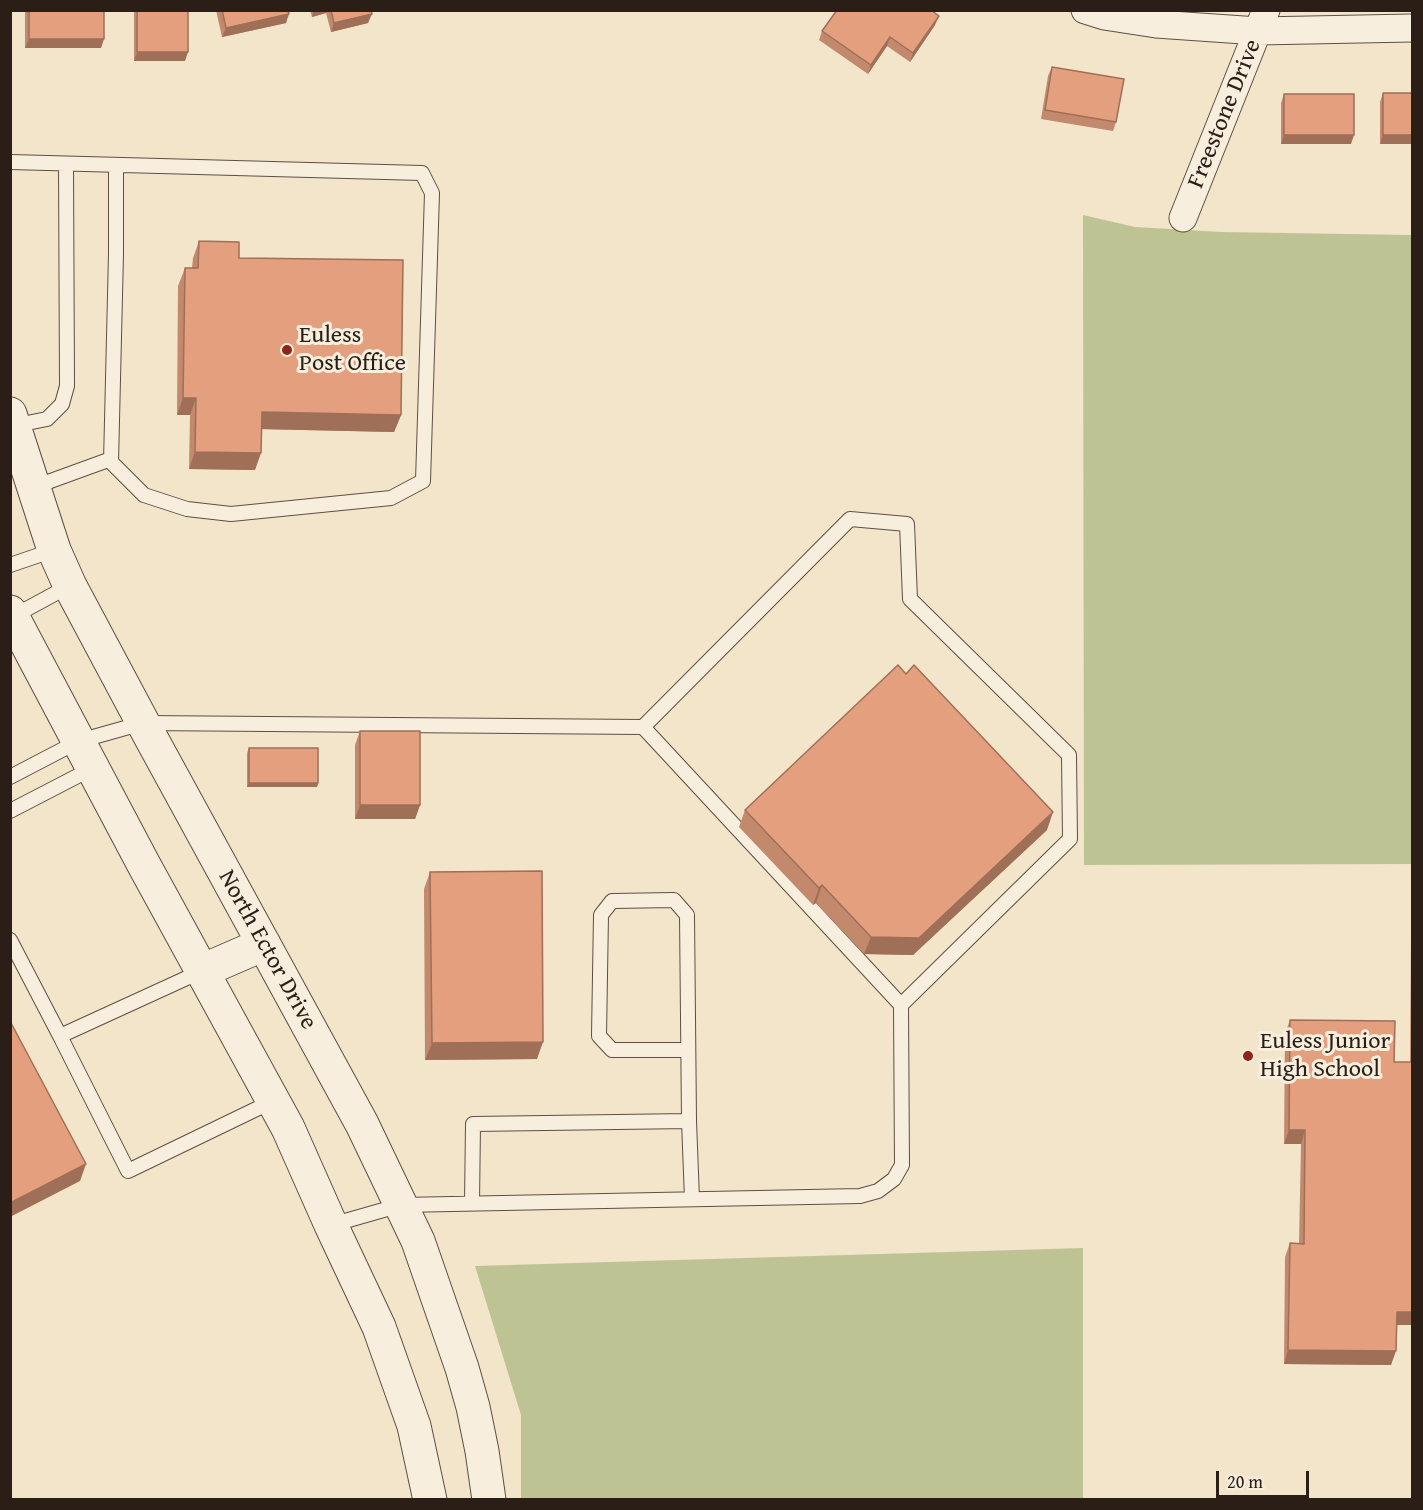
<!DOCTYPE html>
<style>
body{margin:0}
#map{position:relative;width:1423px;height:1510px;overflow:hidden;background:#f2e5ca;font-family:"Gentium Book Plus",serif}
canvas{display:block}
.frame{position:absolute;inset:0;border:12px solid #2b1e16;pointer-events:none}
.scale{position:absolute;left:1216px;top:1471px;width:93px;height:27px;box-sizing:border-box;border:3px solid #2b1e16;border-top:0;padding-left:8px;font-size:18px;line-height:21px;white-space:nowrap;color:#2b1e16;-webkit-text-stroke:4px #f7eedd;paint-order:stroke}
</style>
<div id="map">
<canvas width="1423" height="1510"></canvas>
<div class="frame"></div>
<div class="scale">20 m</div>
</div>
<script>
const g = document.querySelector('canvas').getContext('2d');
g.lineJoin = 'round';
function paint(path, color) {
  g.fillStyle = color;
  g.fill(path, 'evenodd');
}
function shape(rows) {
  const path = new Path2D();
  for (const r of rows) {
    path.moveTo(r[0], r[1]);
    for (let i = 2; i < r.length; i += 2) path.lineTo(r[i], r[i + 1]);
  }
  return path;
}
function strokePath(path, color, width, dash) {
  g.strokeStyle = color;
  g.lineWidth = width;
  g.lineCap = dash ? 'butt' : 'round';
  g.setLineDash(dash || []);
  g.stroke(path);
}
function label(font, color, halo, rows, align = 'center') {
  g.font = font + ' "Gentium Book Plus",serif';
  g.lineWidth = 6;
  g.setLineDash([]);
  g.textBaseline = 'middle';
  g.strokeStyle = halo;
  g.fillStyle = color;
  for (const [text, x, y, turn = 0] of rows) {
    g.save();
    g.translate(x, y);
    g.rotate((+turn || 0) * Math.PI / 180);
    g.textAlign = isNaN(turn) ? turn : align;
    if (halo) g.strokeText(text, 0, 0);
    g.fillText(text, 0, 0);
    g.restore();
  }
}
const green = shape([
 [1083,215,1135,227,1221,232,1412,235,1412,864,1084,865],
 [1083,1248,1083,1499,521,1499,521,1415,475,1266]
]);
const service = shape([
 [10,162,422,173,432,193,423,481,391,498,231,514,187,509,144,495,111,462,116,254,116,165],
 [12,426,47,419,62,404,67,386,66,164],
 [34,487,111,459],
 [10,565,54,550],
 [12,617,69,586],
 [10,777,79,741,143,723,643,727,850,519,907,524,910,599,1069,755,1070,839,901,1005],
 [10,811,93,768],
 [10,940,60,1036,202,971],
 [60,1036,128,1171,273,1101],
 [688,1050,612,1050,599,1036,601,915,612,901,674,900,687,915,689,1121],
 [472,1203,473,1124,689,1121,692,1199],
 [331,1225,401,1205,860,1196,878,1191,894,1179,902,1165,901,1005,643,727]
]);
const minor = shape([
 [1085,10,1104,16,1156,24,1258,31,1412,28],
 [1183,218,1266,10]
]);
const tertiary = shape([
 [10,414,54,550,70,586,150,736,362,1124,418,1241,462,1368,473,1407,482,1451,489,1500],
 [10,612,144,865,288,1128,331,1225,379,1327,414,1426,430,1500],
 [202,971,264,944]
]);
const wall = shape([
 [25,10,104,10,101,48,25,48],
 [134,10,188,10,185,61,134,61],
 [216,10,288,10,286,23,222,37],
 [310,10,371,10,368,23,331,32,326,13,312,17],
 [935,25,910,62,887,46,868,74,819,40,822,31],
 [1052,67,1116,122,1113,131,1041,119,1048,76],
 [1383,93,1413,144,1380,144,1380,102],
 [1284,94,1351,144,1281,144,1281,103],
 [199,241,239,258,401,415,394,432,262,429,255,470,189,469,190,415,177,415,178,286,185,268,192,268,193,258],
 [360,731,420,805,415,819,355,819,355,745],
 [249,748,318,783,317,787,247,787,247,753],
 [745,810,1047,830,913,955,864,954,816,903,813,905,739,827],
 [430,872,537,1059,425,1060,424,889],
 [1413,935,1413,1364,1411,1364,1411,1325,1397,1325,1391,1365,1284,1364,1285,1257,1290,1243,1299,1244,1301,1144,1284,1144,1285,1034,1290,1020,1394,1062,1410,1062,1411,938]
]);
const shadedWall = shape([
 [314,10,327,10,326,13,312,17],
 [289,14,286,23,222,37,226,28],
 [372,14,368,23,331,32,334,23],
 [939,16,935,25,910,62,913,53],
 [890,37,887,46,868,74,871,65],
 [29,39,104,39,101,48,25,48],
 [137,52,188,52,185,61,134,61],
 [1284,135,1354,135,1351,144,1281,144],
 [1383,135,1413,135,1413,144,1380,144],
 [183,398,196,398,190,415,177,415],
 [262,412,401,415,394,432,256,429],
 [195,452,261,453,255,470,189,469],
 [249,783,318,783,317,787,247,787],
 [360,805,420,805,415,819,355,819],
 [1053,812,1047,830,913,955,864,954,871,937],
 [822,885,816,903,813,905,819,888],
 [543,1042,537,1059,425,1060,432,1043],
 [1289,1130,1305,1130,1301,1144,1284,1144],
 [86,1164,80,1181,10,1217,10,1203],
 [1397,1312,1413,1312,1413,1321,1411,1325,1392,1325],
 [1288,1350,1396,1351,1391,1365,1284,1364]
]);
const building = shape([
 [29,10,104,10,104,39,29,39,29,10],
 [137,10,188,10,188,52,137,52,137,10],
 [222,10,288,10,289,14,226,28,222,10],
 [331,10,371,10,372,14,334,23,331,10],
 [837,10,931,10,939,16,913,53,890,37,871,65,822,31,837,10],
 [1052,67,1124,79,1116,122,1045,110,1052,67],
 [1383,93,1413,93,1413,135,1383,135,1383,93],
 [1284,94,1354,94,1354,135,1284,135,1284,94],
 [199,241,239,242,239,258,403,260,401,415,262,412,261,453,195,452,196,398,183,398,185,268,198,268,199,241],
 [898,665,906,674,914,665,1053,812,919,938,871,937,822,885,819,888,745,810,898,665],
 [360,731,420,731,420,805,360,805,360,731],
 [249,748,318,748,318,783,249,783,249,748],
 [542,871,543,1042,432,1043,430,872,542,871],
 [1290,1020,1395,1021,1394,1062,1413,1062,1413,1312,1397,1312,1396,1351,1288,1350,1290,1243,1304,1244,1305,1130,1289,1130,1290,1020],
 [10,1021,86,1164,10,1203,10,1021]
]);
const markers = [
 [287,350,6,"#8f2418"],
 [1248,1056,6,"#8f2418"]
];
const streetNames = [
 ["Freestone Drive",1225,114,-68],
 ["North Ector Drive",267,950,61]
];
const poiNames = [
 ["Euless",299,336],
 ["Post Office",299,364],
 ["Euless Junior",1260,1042],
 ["High School",1260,1070]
];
paint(green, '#bec394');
strokePath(service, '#5d5043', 16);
strokePath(minor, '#5d5043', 29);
strokePath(tertiary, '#5d5043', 35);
strokePath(service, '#f7eedd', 14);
strokePath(minor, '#f7eedd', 27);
strokePath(tertiary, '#f7eedd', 33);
paint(wall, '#c3896c');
paint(shadedWall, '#9f6f58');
paint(building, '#e39f7e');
strokePath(building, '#9f6f58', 1.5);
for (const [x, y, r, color] of markers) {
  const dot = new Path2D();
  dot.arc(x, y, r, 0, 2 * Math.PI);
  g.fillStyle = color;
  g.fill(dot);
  strokePath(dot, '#f7eedd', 2);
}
label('24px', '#2b1e16', '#f7eedd', streetNames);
label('24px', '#2b1e16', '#f7eedd', poiNames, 'left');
</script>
